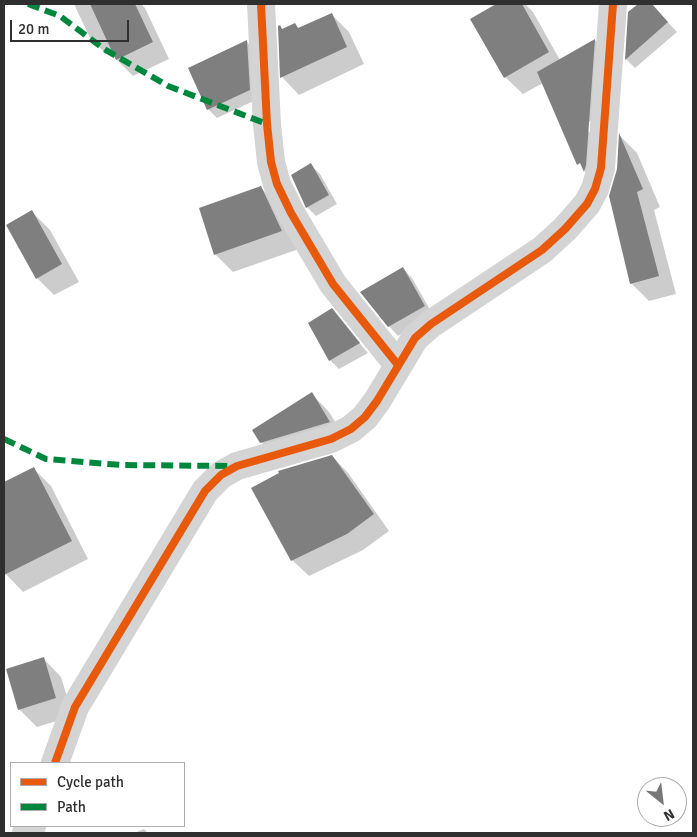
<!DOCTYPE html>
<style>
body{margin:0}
#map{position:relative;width:697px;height:837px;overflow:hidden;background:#fff;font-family:Signika,sans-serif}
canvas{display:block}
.frame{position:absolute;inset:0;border:5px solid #2f2f2f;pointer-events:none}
.legend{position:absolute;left:10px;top:762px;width:175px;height:65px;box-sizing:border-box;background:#fff;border:1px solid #acacac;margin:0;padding:6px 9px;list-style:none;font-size:15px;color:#2f2f2f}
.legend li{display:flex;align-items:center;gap:10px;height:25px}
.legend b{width:25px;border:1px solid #acacac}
.north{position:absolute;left:637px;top:777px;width:50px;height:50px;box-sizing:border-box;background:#fff;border:1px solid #acacac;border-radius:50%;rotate:151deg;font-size:14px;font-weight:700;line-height:20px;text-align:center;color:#2f2f2f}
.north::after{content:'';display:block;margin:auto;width:18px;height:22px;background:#787878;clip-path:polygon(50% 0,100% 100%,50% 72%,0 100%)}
.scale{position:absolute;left:10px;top:20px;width:119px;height:22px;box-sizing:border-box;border:2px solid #2f2f2f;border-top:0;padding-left:6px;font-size:15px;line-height:18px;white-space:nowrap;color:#2f2f2f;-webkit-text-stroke:4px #fff;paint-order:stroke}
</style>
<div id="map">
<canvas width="697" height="837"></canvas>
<div class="frame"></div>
<ul class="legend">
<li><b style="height:6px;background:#e8590c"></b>Cycle path</li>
<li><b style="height:6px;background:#00873e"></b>Path</li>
</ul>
<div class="north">N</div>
<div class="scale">20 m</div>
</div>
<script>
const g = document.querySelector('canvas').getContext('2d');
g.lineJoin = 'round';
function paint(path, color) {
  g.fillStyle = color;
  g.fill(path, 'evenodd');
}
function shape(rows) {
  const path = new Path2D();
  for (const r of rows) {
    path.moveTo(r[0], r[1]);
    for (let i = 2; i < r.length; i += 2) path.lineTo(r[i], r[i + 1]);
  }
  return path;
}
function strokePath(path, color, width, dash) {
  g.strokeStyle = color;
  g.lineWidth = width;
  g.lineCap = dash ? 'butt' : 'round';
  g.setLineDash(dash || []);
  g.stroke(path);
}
const shadow = shape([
 [74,4,141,4,145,8,169,59,133,76,117,60,113,51,106,54,90,38],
 [499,4,525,4,533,12,560,60,595,40,612,58,608,106,575,134,543,83,523,94,505,77,472,19],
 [639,4,651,4,677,32,635,68,626,59,629,12],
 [331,14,349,32,364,64,299,95,282,77,280,26,283,30,295,24,299,29],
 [247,42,256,51,258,99,217,118,208,109],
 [588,131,605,148,601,188,585,171,572,139],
 [620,136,637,153,660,207,654,210,676,294,649,301,631,283,618,170],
 [311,165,320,174,337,204,316,216,307,207,292,175],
 [261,188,279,205,299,249,233,272,215,254],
 [32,212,50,230,79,282,54,295,37,278],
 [403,269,412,278,433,315,398,336,389,326],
 [332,310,368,353,339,369,330,360,309,323],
 [312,394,329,412,347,440,279,460,261,442],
 [332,456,348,473,389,531,363,550,309,576,292,560],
 [33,468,51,486,88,559,23,592,4,572,4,484],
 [44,659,61,677,73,716,37,727,19,709],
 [144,829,148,833,134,833]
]);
const building = shape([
 [90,4,135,4,153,42,116,60],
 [496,4,522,4,549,52,504,78,470,19],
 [638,4,652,4,668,22,625,60,628,12],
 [332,13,347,47,280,78,278,26,280,25,282,29,295,23,298,28],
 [595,39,586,165,584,172,580,163,577,165,537,72],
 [247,40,250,90,207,110,188,68],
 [619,133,643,189,637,192,659,276,630,284,609,196,617,169],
 [311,163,329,195,306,208,291,175],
 [261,186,282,231,214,255,199,208],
 [32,210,62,264,36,279,6,225],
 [403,267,425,306,388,327,360,292],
 [332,308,360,343,329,361,308,323],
 [312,392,330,422,260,443,252,430],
 [332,455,374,514,347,534,291,561,251,488,279,473,278,471],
 [34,467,72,541,4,575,4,482],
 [44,657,56,698,18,710,6,669]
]);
const street = shape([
 [261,4,267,124,271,162,277,184,291,213,333,284,398,365],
 [55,763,75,707,205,491,221,475,237,466,331,439,351,429,365,417,377,401,415,338,431,324,542,250,565,229,587,204,595,189,601,168,613,4],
 [26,833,32,826]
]);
const quiet = shape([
 [28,4,60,16,104,49,168,86,267,124],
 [4,439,46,459,121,465,232,466]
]);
const cycleway = shape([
 [261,4,267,124,271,162,277,184,291,213,333,284,398,365],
 [55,763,75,707,205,491,221,475,237,466,331,439,351,429,365,417,377,401,415,338,431,324,542,250,565,229,587,204,595,189,601,168,613,4]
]);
paint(shadow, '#0003');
paint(building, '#7f7f7f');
strokePath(street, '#d4d4d4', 28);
strokePath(quiet, '#00873e', 6, [12, 6]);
strokePath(cycleway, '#e8590c', 8);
</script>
